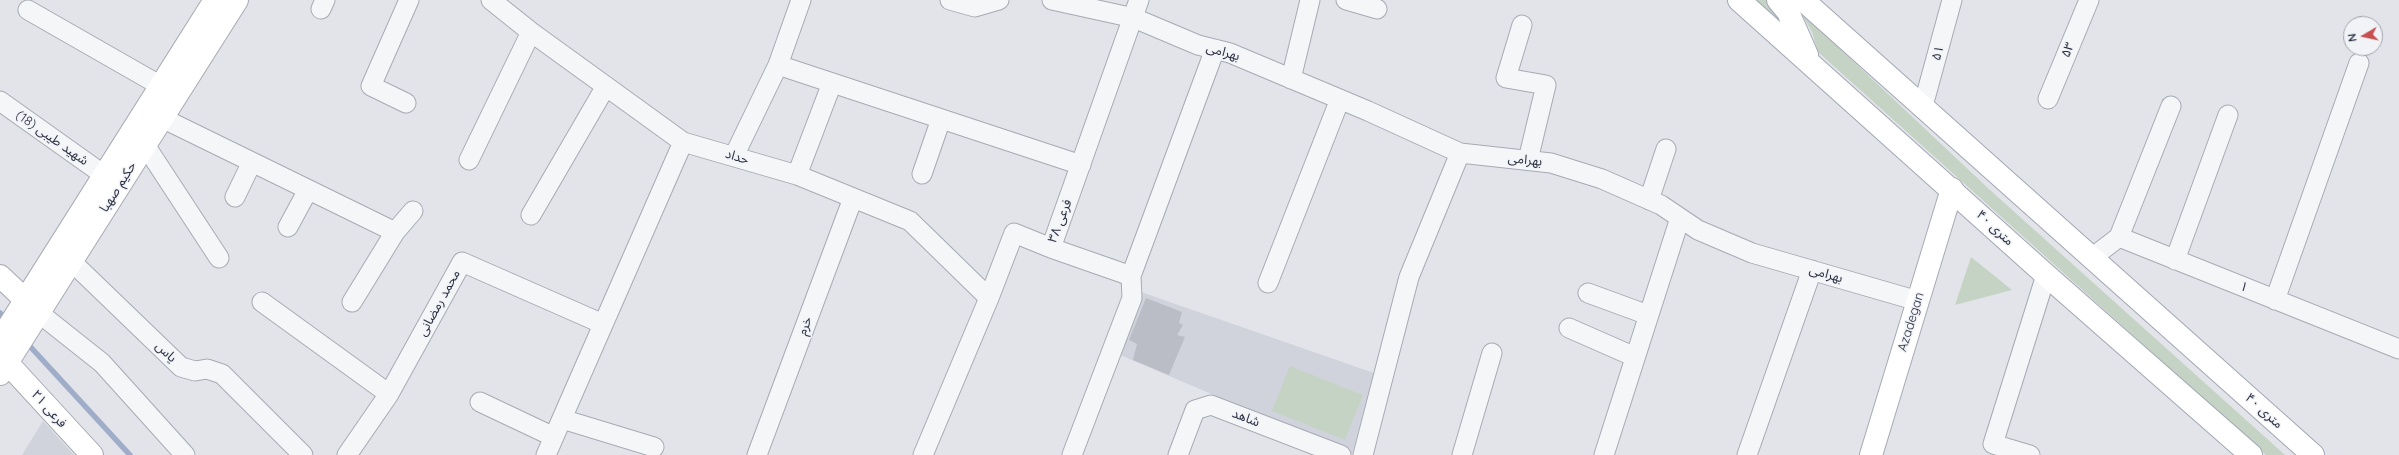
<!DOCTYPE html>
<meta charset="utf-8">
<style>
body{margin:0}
#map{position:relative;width:2399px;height:455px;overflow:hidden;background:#e2e4ea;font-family:Quicksand,sans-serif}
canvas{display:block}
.north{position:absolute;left:2343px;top:16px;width:40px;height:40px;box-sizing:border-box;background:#f2f3f7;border:1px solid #a2a5ae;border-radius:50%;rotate:261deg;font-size:11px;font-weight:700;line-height:16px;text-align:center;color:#2b3041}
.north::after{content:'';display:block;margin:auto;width:14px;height:18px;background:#c74f4f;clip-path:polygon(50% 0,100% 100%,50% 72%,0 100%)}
</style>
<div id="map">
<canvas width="2399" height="455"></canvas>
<div class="north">N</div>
</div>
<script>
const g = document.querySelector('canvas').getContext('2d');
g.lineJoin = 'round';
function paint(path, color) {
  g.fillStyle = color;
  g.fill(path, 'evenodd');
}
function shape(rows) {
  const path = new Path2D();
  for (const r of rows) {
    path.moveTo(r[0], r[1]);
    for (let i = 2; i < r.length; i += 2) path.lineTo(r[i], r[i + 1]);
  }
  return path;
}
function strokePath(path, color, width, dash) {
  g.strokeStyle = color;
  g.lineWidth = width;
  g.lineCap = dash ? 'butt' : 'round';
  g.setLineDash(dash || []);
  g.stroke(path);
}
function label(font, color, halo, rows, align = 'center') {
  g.font = font + ' Quicksand,"Noto Sans Arabic",sans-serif';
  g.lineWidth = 3;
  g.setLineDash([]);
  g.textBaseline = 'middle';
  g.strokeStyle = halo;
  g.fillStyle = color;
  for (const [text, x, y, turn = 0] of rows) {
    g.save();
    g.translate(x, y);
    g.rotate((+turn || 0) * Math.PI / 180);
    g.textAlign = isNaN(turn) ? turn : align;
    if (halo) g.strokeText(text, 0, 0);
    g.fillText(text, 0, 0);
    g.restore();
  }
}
const built = shape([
 [1141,292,1374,373,1352,454,1120,355],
 [43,421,74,455,22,455]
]);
const green = shape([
 [1748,0,1770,0,1789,37],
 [1800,11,1990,190,2285,455,2266,455,1818,52,1812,32],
 [1971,257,2012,290,1955,305],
 [1290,366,1363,395,1345,440,1272,411]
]);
const stream = shape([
 [0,313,7,320],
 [26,342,130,455]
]);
const building = shape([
 [1146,298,1182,312,1179,323,1183,325,1177,335,1185,337,1169,375,1133,360,1137,344,1129,340]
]);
const street = shape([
 [491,0,531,32,683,142,797,175,910,221,989,298],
 [950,0,975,7,999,0],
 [1052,0,1134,18,1198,45,1230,53,1368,111,1460,153,1551,163,1602,179,1661,205,1698,230,1752,253,1918,301],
 [1346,0,1377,9],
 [321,9,325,0],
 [28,10,161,86],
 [1522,25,1506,78,1546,85,1528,160],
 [778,65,1081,165],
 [1291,79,1310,0],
 [2048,99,2089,0],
 [0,101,104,175],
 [406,103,371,86,409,0],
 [1923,106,1952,0],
 [162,118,395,232],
 [145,145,219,258],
 [734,156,778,65,801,0],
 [469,160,531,32],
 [922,174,941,119],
 [797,175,832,83],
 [235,197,252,162],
 [1649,200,1666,149],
 [531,215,606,86],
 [288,227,308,190],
 [2119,237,2171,106],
 [1051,248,1131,276],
 [2093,257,2119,237,2399,349],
 [2175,260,2228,115],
 [71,261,181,367,195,371,207,369,222,374,303,455],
 [1268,283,1340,99],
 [1588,293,1648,315],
 [2275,300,2359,63],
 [262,302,389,394],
 [352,302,395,232,413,211],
 [39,313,102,363,185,455],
 [1569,328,1635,357],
 [480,402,554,437],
 [562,419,654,447],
 [347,455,389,394,462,262,603,324],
 [546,455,683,142],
 [757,455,853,198],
 [923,455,989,298,1014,233,1051,248,1139,0],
 [1072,455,1132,298,1131,276,1215,49],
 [1178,455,1195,410,1211,405,1341,455],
 [1363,455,1409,277,1460,153],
 [1462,455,1492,353],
 [1604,455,1680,218],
 [1747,455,1812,270],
 [2030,455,1993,444,2046,275]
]);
const secondary = shape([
 [0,276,35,309],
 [0,340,215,0],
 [0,355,92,455],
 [0,374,237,0],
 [1871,455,1952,189]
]);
const primary = shape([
 [1739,0,2046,275,2251,455],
 [1778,0,1788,12,1807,55],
 [1803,0,2313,455]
]);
const streetNames = [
 ["۵۳",2068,50,-68],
 ["بهرامی",1223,52,16],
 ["۵۱",1938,53,-75],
 ["(18) شهید طیبی",52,138,35],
 ["حداد",737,157,17],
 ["بهرامی",1525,160,6],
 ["حکیم صهبا",118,187,-58],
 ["فرعی ۳۸",1060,221,-69],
 ["۴۰ متری",1995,228,43],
 ["بهرامی",1826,274,16],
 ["۱",2244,287,22],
 ["محمد رمضانی",439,303,-61],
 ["Azadegan",1911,322,-73],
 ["خرم",805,326,-70],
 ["یاس",166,352,44],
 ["فرعی ۲۱",49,409,48],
 ["۴۰ متری",2264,411,42],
 ["شاهد",1246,418,21]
];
paint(built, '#d1d3dc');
paint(green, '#c5d3c4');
strokePath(stream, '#9fadc8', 5.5);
paint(building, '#babdc6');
strokePath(street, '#a7aab4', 21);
strokePath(secondary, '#a7aab4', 24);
strokePath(primary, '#a2a7b5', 24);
strokePath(street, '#f5f6f8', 19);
strokePath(secondary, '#fff', 22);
strokePath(primary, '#fff', 22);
label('13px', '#2b3041', '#f2f3f7', streetNames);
</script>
